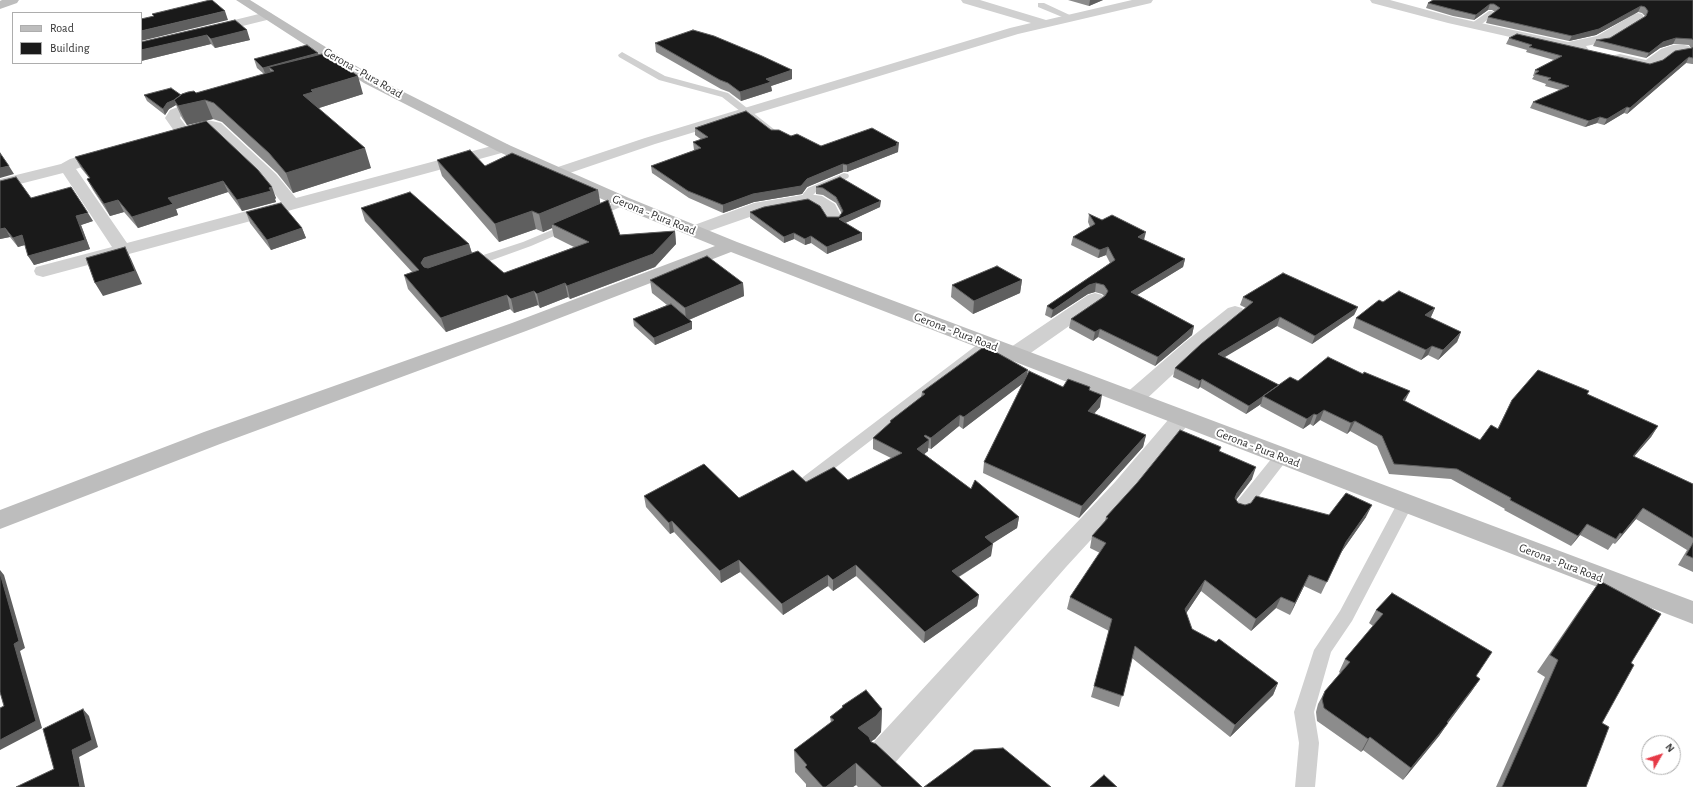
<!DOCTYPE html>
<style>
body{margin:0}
#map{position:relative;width:1693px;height:787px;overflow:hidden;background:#fff;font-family:"Alegreya Sans",sans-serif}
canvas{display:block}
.legend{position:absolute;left:12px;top:12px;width:130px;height:52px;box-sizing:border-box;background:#fff;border:1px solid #adadad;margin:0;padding:5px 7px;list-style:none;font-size:12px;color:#333}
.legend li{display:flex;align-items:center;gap:8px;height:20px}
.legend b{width:20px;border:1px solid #adadad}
.north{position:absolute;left:1641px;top:735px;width:40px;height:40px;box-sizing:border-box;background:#fff;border:1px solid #adadad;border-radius:50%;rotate:51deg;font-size:11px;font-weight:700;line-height:16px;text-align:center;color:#333}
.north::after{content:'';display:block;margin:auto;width:14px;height:18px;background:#e63946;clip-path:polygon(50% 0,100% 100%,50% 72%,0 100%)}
</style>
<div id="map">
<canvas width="1693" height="787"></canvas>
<ul class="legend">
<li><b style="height:5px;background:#bdbdbd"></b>Road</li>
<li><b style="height:11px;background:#1a1a1a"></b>Building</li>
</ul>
<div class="north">N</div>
</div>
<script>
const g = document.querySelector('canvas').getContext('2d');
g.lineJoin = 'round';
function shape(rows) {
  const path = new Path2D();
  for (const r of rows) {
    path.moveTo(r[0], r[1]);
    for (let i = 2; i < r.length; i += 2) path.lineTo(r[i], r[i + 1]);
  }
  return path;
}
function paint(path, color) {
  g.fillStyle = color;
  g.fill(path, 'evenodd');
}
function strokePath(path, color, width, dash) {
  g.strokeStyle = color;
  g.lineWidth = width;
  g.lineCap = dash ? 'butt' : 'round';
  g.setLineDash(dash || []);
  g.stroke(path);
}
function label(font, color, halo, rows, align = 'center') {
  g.font = font + ' "Alegreya Sans",sans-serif';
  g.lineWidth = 4;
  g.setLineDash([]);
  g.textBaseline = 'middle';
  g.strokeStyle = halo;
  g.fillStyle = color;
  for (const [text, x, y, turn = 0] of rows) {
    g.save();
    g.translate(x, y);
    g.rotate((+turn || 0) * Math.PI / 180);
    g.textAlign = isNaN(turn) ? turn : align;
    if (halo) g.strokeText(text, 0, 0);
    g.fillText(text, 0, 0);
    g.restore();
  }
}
const lane = shape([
 [1038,3,1044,3,1074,17,1073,19,1067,19,1038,7,1038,3],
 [1489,11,1492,11,1496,13,1478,27,1472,27,1472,23,1489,11],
 [622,52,665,76,728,93,780,134,778,136,772,136,722,97,659,80,619,57,618,55,622,52],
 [844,173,848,174,849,176,848,178,816,192,813,195,812,201,808,202,803,199,803,194,808,188,844,173],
 [623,199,627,200,628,202,627,204,598,217,590,217,588,215,590,213,623,199],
 [571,222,577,225,575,227,531,246,473,267,469,268,465,267,463,264,465,261,523,242,571,222],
 [987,340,992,341,994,344,992,347,813,485,808,486,803,485,800,481,803,477,982,341,987,340],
 [1281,452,1286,453,1289,457,1286,461,1246,513,1240,515,1234,513,1232,509,1234,505,1276,453,1281,452],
 [1405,498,1411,500,1413,504,1352,621,1331,652,1314,712,1319,743,1315,787,1295,787,1299,743,1294,712,1314,650,1340,611,1399,500,1405,498]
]);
const street = shape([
 [961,0,980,0,1046,20,1132,0,1153,0,1151,3,1018,34,655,144,561,176,555,178,549,176,547,173,549,170,645,138,1010,28,1031,23,963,3,961,0],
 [1370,0,1390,0,1453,17,1568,42,1597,36,1634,14,1638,13,1642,14,1644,17,1642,20,1606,42,1586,46,1588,49,1586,52,1581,53,1448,23,1372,3,1370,0],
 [267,12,271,13,273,16,271,19,210,34,206,33,204,30,206,27,267,12],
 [1673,45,1684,45,1689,46,1691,49,1689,52,1671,55,1660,64,1647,68,1615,61,1613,58,1615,55,1620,54,1646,60,1661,49,1673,45],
 [206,96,211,97,213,100,211,103,181,116,180,118,186,126,207,120,221,123,276,174,296,198,503,143,509,145,511,148,509,151,129,254,43,277,36,275,34,271,36,267,112,247,63,173,0,189,0,179,61,164,70,159,101,150,107,148,113,150,115,153,113,156,76,169,127,243,281,202,264,180,212,130,207,130,182,137,177,135,165,118,170,110,206,96],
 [808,194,822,196,835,204,842,218,839,222,833,223,827,222,821,211,808,204,764,212,695,236,689,235,686,231,689,227,754,203,808,194],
 [1095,293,1102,295,1105,299,1102,303,1022,359,1015,360,1008,359,1005,354,1008,349,1088,295,1095,293],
 [1235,306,1242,308,1245,312,1242,316,1198,351,1141,404,1133,406,1125,404,1122,399,1125,394,1184,343,1228,308,1235,306],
 [1182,411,1190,413,1193,418,1133,494,1066,567,894,764,883,768,872,764,867,754,872,744,1048,553,1115,482,1174,413,1182,411]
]);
const secondary = shape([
 [2,0,19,0,17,3,0,9,0,1,2,0],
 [236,0,250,0,374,77,509,145,629,198,737,242,1693,601,1693,624,731,252,526,331,220,444,0,529,0,510,204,432,512,323,715,246,617,206,497,151,364,83,236,0]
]);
const wall = shape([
 [1068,0,1103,0,1089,6],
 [1693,0,1693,64,1692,64,1686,63,1627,114,1624,113,1604,125,1597,123,1585,127,1530,108,1533,102,1560,90,1545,86,1546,84,1532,79,1534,76,1533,76,1535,70,1554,60,1526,52,1527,50,1506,44,1509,38,1650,64,1663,60,1691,48,1689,45,1673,44,1660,48,1646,58,1593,46,1596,40,1610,38,1645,16,1642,13,1638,12,1596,35,1569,41,1486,23,1488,17,1495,12,1492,10,1488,10,1474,20,1453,16,1426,8,1428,3],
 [235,20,250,40,215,48,211,44,141,61,141,42],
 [655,43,792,70,792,79,771,86,772,91,741,101,729,92,721,89,656,52],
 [318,53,319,55,363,94,319,108,319,109,371,168,293,193,277,173,222,122,213,119,187,125,182,118,176,105,169,109,165,115,147,101,144,95,181,95,196,93,264,74,257,68,254,59],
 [206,121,276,198,275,199,276,202,242,211,228,192,176,209,178,215,138,228,124,212,110,216,93,190,87,179,89,178,81,168,75,157],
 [695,128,771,130,791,136,821,146,899,150,898,150,898,152,847,172,843,172,807,187,802,194,754,202,723,213,689,198,652,173,651,166,695,150,694,150,693,142,702,140,695,135],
 [437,160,598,190,600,204,620,235,675,231,676,244,655,267,570,299,568,297,540,308,538,305,514,313,510,309,446,332,408,289,404,275,412,272,365,221,361,208,469,244,472,253,504,273,574,247,554,237,552,228,543,232,536,229,499,242,442,176],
 [840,177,880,207,845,223,862,233,862,240,827,254,811,243,805,245,794,239,784,243,750,218,750,212,827,217,839,217,842,214,836,203,823,195,816,194,816,187],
 [0,181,31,198,93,221,81,225,90,249,34,265,25,245,18,247,10,237,0,239],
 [246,212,302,228,306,238,271,250,250,223],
 [1089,214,1185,259,1183,267,1137,295,1194,326,1192,335,1155,366,1098,337,1093,341,1069,328,1071,319,1104,296,1102,294,1095,292,1088,294,1051,318,1045,315,1047,306,1110,263,1106,255,1098,258,1071,245,1073,237,1090,227,1088,222],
 [650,280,743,283,744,296,689,320,692,329,655,345,634,326,633,319,667,305,652,293],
 [1022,280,1020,293,973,314,951,297,952,285],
 [1243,297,1358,307,1354,315,1312,344,1277,326,1224,357,1279,385,1298,381,1405,402,1480,440,1498,428,1512,400,1589,391,1587,394,1658,426,1651,437,1634,456,1693,484,1693,572,1678,565,1687,550,1636,519,1615,544,1613,543,1608,550,1580,535,1571,546,1504,510,1505,509,1451,479,1389,474,1377,446,1350,431,1347,434,1320,420,1313,426,1310,424,1303,429,1260,406,1261,404,1246,414,1200,387,1198,389,1173,377,1175,368,1246,308,1240,305],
 [1383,302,1435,308,1430,318,1461,332,1457,342,1438,360,1428,355,1421,360,1353,328,1356,318],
 [1027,375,1063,387,1090,387,1090,390,1100,407,1094,414,1146,435,1143,447,1079,518,983,473,984,462,1023,383,963,429,959,426,931,449,928,448,928,451,924,454,971,489,1019,517,1017,528,992,543,991,556,959,577,979,595,977,606,924,643,856,576,833,591,828,586,783,615,740,572,721,583,674,532,670,534,646,507,644,496,739,498,806,482,848,480,891,458,873,449,873,438,890,423,890,421,921,397,922,392],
 [1220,452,1252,479,1236,500,1238,503,1245,505,1329,515,1366,517,1340,554,1321,594,1304,586,1290,615,1276,608,1251,631,1201,591,1186,613,1192,629,1278,683,1273,695,1230,737,1132,658,1119,707,1091,697,1109,631,1067,609,1070,597,1100,553,1090,548,1092,536,1105,521,1106,517],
 [1600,581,1631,663,1602,723,1586,787,1496,787,1545,677,1537,672,1587,599],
 [1376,610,1480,679,1471,692,1448,723,1439,736,1403,780,1363,750,1361,752,1317,721,1316,712,1318,704,1325,691,1340,673,1339,672,1345,659,1373,626,1369,623],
 [842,706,882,709,881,732,875,739,871,741,922,787,858,787,856,785,853,787,806,787,806,784,795,772,794,750,831,723,830,717,842,708]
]);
const shadedWall = shape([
 [1090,0,1103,0,1089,6],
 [1490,4,1488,10,1474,20,1476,15],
 [1641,6,1638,12,1596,35,1569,41,1572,36],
 [225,11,228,20,141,41,141,31],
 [247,30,250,40,215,48,211,39],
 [207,35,211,44,141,61,141,50],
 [1676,38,1673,44,1660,48,1646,58,1649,53,1663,42],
 [318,53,321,62,274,71,269,67,272,75,266,76,263,68],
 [1689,57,1686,63,1627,114,1630,108],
 [792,70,792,79,771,86,772,91,741,101,740,92,766,79],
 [358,76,363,94,319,108,320,110,303,95,311,90],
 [174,100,176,105,169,109,165,115,163,109,167,103],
 [205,100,213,119,187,125,178,106],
 [1627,107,1624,113,1604,125,1607,119],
 [1600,117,1597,123,1585,127,1589,121],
 [899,143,898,152,847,172,847,165],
 [365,148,371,168,293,193,286,173],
 [843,164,843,172,807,187,802,194,754,202,723,213,723,205,753,194,807,179],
 [9,166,14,174,0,178,0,168],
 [223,181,228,192,176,209,178,215,138,228,132,217,168,198],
 [272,187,276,198,275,199,276,202,242,211,237,200],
 [598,190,601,207,552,224,552,228,543,232,539,214],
 [118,200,124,212,110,216,104,204],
 [881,201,880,207,839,226,839,219],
 [532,211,536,229,499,242,495,224],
 [88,213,93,221,81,225,90,249,34,265,28,256,76,216],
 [5,228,10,237,0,239,0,229],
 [302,228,306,238,271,250,267,240],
 [675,231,676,244,655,267,570,299,567,286],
 [1146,232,1144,240,1138,237],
 [794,233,794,239,784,243,784,237],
 [862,233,862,240,827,254,827,247],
 [22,235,28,244,18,247,13,238],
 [811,236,811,243,805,245,805,239],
 [469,244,473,257,429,272,421,263,424,258],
 [125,247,131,259,142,284,103,296,95,283],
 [1108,247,1106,255,1098,258,1100,250],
 [1185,259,1183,267,1129,300,1131,292],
 [1022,280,1020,293,973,314,974,301],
 [565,283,568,297,540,308,537,294],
 [743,283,744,296,686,321,685,308],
 [1096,283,1095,292,1088,294,1051,318,1053,310,1089,285],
 [534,291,538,305,514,313,511,299],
 [507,295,510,309,446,332,441,318],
 [1358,307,1354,315,1312,344,1315,336],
 [1435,308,1431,317,1420,325,1425,315],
 [1280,317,1277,326,1215,363,1218,354],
 [692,322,692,329,655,345,654,338],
 [1194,326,1192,335,1155,366,1158,357],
 [1100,329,1098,337,1093,341,1095,332],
 [1461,332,1457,342,1438,360,1443,350],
 [1432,346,1428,355,1421,360,1426,350],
 [1028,370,1026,381,963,429,964,417],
 [1202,379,1200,387,1198,389,1200,381],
 [1279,385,1263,396,1261,404,1246,414,1249,406],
 [1410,391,1405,401,1403,400],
 [1102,395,1100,407,1085,423,1088,411],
 [1324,410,1320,420,1313,426,1317,415],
 [1314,414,1310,424,1303,429,1307,419],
 [960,415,959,426,931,449,931,438],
 [1355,421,1350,431,1347,434,1351,423],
 [1658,426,1651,437,1626,466,1633,456],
 [925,435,924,443,929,440,928,451,916,461,917,449],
 [1146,435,1143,447,1079,518,1082,506],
 [1256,467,1252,479,1233,504,1237,493],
 [1372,505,1366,517,1340,554,1321,594,1346,542],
 [1643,508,1636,519,1615,544,1622,534],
 [1019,517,1017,528,984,549,985,537],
 [672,521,674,532,670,534,669,523],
 [1587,524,1580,535,1571,546,1578,536],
 [993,544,991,556,950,582,952,571],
 [739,560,740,572,721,583,720,571],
 [856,565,856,576,833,591,833,580],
 [0,570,4,575,25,648,20,651,42,728,0,750,0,740,14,644,0,573],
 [828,575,828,586,783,615,782,604],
 [1309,575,1304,586,1290,615,1295,603],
 [1205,580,1201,591,1181,621,1185,609],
 [979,595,977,606,924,643,925,632],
 [1281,597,1276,608,1251,631,1256,619],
 [1480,679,1471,692,1441,732,1448,723,1439,736,1403,780,1411,768,1447,722],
 [1278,683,1273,695,1230,737,1235,725],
 [83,709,89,716,98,747,79,757,85,787,80,787,72,750],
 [882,709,881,732,875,739,858,750,858,728],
 [1370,737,1363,750,1361,752,1368,739],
 [856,763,856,785,853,787,826,787]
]);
const building = shape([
 [210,0,212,0,225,11,141,31,141,19,154,16,152,14,210,0],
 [1433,0,1693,0,1693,40,1692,39,1676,38,1663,42,1649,53,1596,40,1610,38,1646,16,1648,11,1645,7,1641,6,1599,29,1572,36,1488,17,1500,8,1494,4,1490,4,1476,15,1455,10,1428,3,1433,0],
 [235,20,247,30,211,39,207,35,141,50,141,42,235,20],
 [693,30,714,36,762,56,792,70,766,79,771,82,740,92,728,83,720,80,655,43,693,30],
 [1517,34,1650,64,1663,60,1675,51,1692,48,1693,47,1693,58,1689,57,1630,108,1627,107,1607,119,1600,117,1589,121,1533,102,1569,86,1548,80,1551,78,1535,74,1539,71,1535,70,1562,56,1529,47,1532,45,1509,38,1517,34],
 [307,45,318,53,263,68,254,59,307,45],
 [326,53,358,76,311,90,313,92,303,95,365,148,286,173,269,153,214,103,205,100,178,106,174,100,182,94,188,92,194,91,196,93,274,71,269,67,326,53],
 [171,88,181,95,174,100,167,103,163,109,144,95,171,88],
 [746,111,771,130,779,130,791,136,797,134,821,146,872,128,899,143,896,144,898,145,847,165,843,164,807,179,801,186,753,194,723,205,688,191,651,166,701,148,693,142,708,137,695,128,746,111],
 [206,121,258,170,272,187,269,188,271,191,237,200,223,181,168,198,173,204,132,217,118,200,104,204,87,179,90,178,75,157,206,121],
 [470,150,485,166,512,153,598,190,539,214,532,211,495,224,437,160,470,150],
 [0,153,9,166,0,168,0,153],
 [16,177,31,198,71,187,88,213,76,216,85,240,28,256,22,235,13,238,5,228,0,229,0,181,16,177],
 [840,177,881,201,839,219,862,233,827,247,811,236,805,239,794,233,784,237,750,212,764,207,808,199,820,206,827,217,839,217,843,211,836,197,823,188,816,187,840,177],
 [410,192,469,244,424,258,421,263,424,267,428,268,478,251,504,273,589,242,552,224,608,200,620,235,675,231,653,254,567,286,565,283,537,294,534,291,511,299,507,295,441,318,404,275,419,270,361,208,410,192],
 [281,203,302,228,267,240,246,212,281,203],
 [1089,214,1102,220,1112,215,1146,232,1138,237,1185,259,1131,292,1194,326,1158,357,1100,329,1095,332,1071,319,1105,296,1108,291,1104,285,1096,283,1089,285,1053,310,1047,306,1115,260,1108,247,1100,250,1073,237,1095,224,1089,214],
 [125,247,135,271,95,283,86,258,125,247],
 [707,256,743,283,685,308,650,280,707,256],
 [997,266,1022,280,974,301,952,285,997,266],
 [1283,273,1358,307,1315,336,1280,317,1218,354,1279,385,1249,406,1202,379,1200,381,1175,368,1201,344,1253,302,1243,297,1283,273],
 [1399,291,1435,308,1425,315,1461,332,1443,350,1432,346,1426,350,1356,318,1379,300,1383,302,1399,291],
 [671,304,692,322,654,338,633,319,671,304],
 [985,346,1028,370,964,417,960,415,931,438,925,435,924,436,929,440,917,449,971,489,975,480,1019,517,985,537,993,544,952,571,979,595,925,632,856,565,833,580,828,575,782,604,739,560,720,571,672,521,669,523,644,496,704,464,739,498,793,470,806,482,834,467,848,480,902,453,873,438,891,422,890,421,925,394,922,392,985,346],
 [1328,357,1363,374,1364,372,1410,391,1403,400,1480,440,1491,425,1498,429,1512,400,1538,370,1589,391,1587,394,1658,426,1633,456,1693,484,1693,538,1643,508,1622,534,1620,533,1616,539,1587,524,1578,536,1510,500,1511,498,1457,469,1394,464,1382,436,1355,421,1351,423,1324,410,1317,415,1314,414,1307,419,1263,396,1290,377,1298,381,1328,357],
 [1029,371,1063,387,1068,379,1090,387,1089,390,1102,395,1088,411,1146,435,1082,506,984,462,1029,371],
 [1180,430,1221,447,1219,451,1256,467,1237,493,1235,498,1238,503,1245,505,1251,503,1256,496,1329,515,1346,493,1372,505,1346,542,1327,582,1309,575,1295,603,1281,597,1256,619,1205,580,1185,609,1192,629,1216,642,1219,639,1278,683,1235,725,1135,646,1123,696,1094,686,1112,619,1070,597,1106,543,1092,536,1108,518,1106,517,1137,483,1180,430],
 [1693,543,1693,558,1686,555,1693,543],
 [0,573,19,641,14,644,36,721,0,740,0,708,4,706,0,692,0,573],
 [1600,581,1661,614,1631,663,1634,665,1602,723,1609,727,1586,787,1502,787,1558,660,1550,655,1600,581],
 [1392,593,1492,652,1476,676,1480,679,1447,722,1448,723,1411,768,1370,737,1368,739,1324,708,1322,699,1325,691,1350,662,1345,659,1383,614,1376,610,1392,593],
 [866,690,882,709,876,716,858,728,869,737,871,742,876,744,922,787,882,787,856,763,826,787,823,787,805,767,807,765,794,750,834,720,830,717,843,707,842,706,866,690],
 [83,709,92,740,72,750,80,787,16,787,54,769,43,729,83,709],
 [1003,748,1051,787,924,787,974,750,1003,748],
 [1104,775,1117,787,1090,787,1104,775]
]);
const streetNames = [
 ["Gerona - Pura Road",363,73,30],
 ["Gerona - Pura Road",654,215,22],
 ["Gerona - Pura Road",956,332,21],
 ["Gerona - Pura Road",1258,448,21],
 ["Gerona - Pura Road",1561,563,21]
];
paint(lane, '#d0d0d0');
paint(street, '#d0d0d0');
paint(secondary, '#bdbdbd');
paint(wall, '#8c8c8c');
paint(shadedWall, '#5f5f5f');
paint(building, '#1a1a1a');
strokePath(building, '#5f5f5f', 1);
label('12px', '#333', '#fff', streetNames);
</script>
